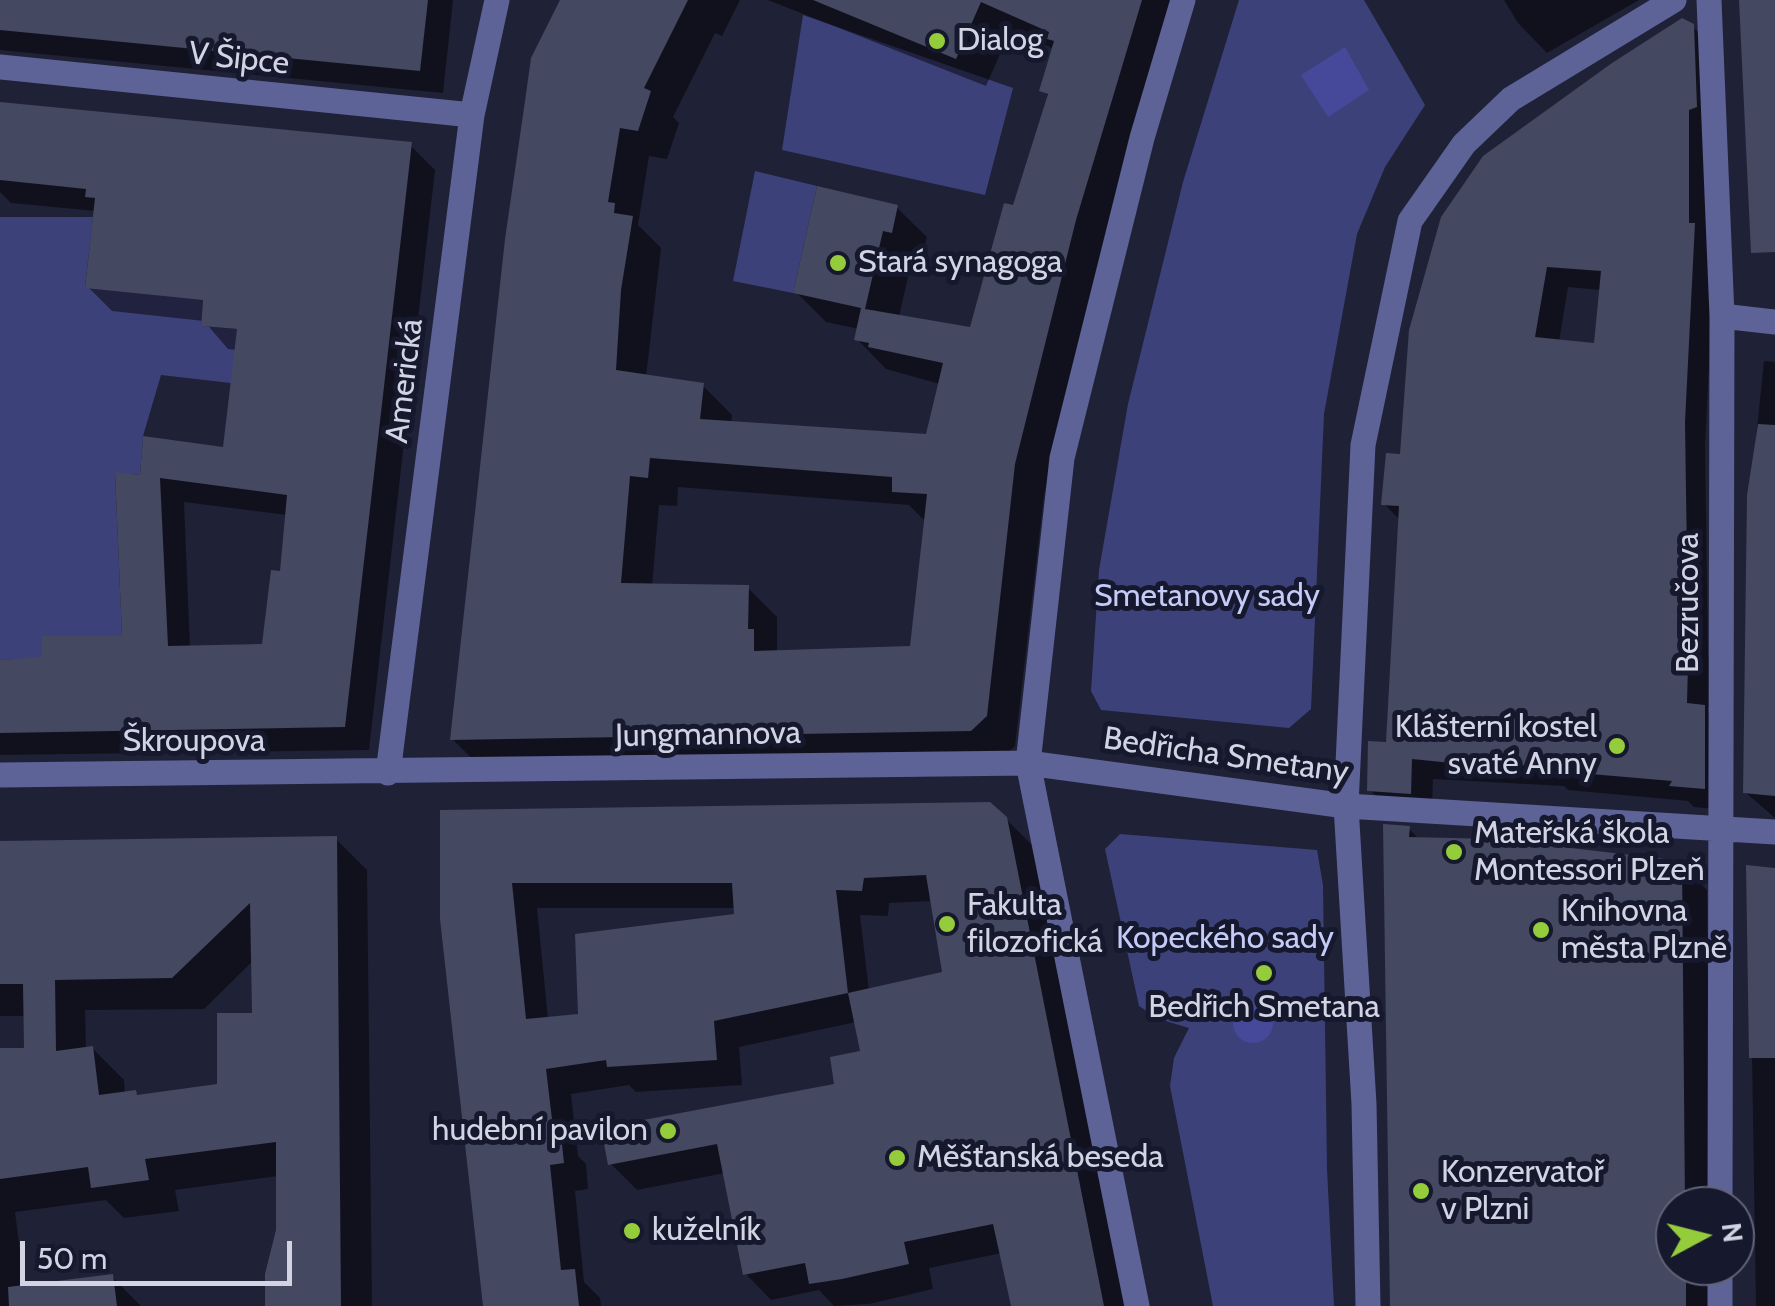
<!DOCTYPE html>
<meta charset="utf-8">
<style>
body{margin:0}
#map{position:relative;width:1775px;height:1306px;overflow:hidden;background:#1f2137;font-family:Cabin,sans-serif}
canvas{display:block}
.north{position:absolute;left:1655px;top:1186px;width:100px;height:100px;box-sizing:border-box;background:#16182d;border:2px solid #616376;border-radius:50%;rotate:83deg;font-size:28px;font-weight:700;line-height:40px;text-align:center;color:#d2d4e3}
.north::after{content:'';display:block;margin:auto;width:35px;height:45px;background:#95cc3b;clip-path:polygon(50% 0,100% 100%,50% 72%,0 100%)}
.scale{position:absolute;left:20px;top:1241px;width:272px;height:45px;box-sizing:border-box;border:5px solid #d2d4e3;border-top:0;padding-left:12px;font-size:30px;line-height:35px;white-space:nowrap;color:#d2d4e3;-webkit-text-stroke:8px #16182d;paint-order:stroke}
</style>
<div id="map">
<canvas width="1775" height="1306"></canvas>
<div class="north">N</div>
<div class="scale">50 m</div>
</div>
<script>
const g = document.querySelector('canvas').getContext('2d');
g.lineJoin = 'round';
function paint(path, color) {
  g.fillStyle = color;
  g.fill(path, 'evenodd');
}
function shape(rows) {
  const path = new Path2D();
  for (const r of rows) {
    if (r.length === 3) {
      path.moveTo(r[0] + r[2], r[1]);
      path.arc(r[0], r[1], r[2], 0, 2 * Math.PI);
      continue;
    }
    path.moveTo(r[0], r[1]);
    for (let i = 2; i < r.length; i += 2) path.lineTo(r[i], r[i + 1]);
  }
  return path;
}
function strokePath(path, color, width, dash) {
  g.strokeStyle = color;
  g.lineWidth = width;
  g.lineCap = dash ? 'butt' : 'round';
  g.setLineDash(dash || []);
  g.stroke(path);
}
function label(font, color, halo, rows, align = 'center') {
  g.font = font + ' Cabin,sans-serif';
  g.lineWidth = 10;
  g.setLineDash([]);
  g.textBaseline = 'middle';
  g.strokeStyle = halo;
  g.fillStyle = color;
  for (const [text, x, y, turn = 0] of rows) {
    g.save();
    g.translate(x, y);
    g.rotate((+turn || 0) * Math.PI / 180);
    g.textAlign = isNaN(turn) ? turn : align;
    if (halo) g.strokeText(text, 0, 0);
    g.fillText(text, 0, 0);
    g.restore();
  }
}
const green = shape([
 [1239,0,1364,0,1425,105,1385,167,1357,234,1324,414,1311,709,1289,728,1101,710,1091,691,1099,570,1128,404,1183,182],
 [803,15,1013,88,985,195,782,150],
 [755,171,817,186,793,293,733,281],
 [0,217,93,217,85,287,203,299,201,326,267,332,283,389,161,375,143,436,140,475,115,473,122,636,42,636,42,659,0,660],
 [1120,834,1317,850,1323,885,1327,1169,1334,1306,1213,1306,1170,1086,1174,1058,1189,1028,1159,1019,1139,1006,1105,849]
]);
const water = shape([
 [1345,47,1369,90,1328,117,1301,75],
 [1253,1023,20]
]);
const shadow = shape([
 [0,0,453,0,443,93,0,50],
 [563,0,740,0,722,36,715,33,673,117,679,123,667,159,649,156,638,225,661,248,646,377,703,386,732,415,731,424,928,437,940,384,886,369,857,339,859,329,826,322,796,292,897,208,927,237,921,261,912,259,899,317,972,330,1050,98,1042,90,1054,49,1011,29,986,86,768,0,1180,0,1104,250,1044,495,1015,746,1001,760,482,768,452,739],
 [678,487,909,505,924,520,912,649,777,653,777,617,748,588,652,586,659,505,677,506],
 [1504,0,1639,0,1547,53,1518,23],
 [1692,26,1714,48,1715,247,1705,445,1708,654,1713,672,1708,712,1725,730,1725,810,1694,807,1688,801,1568,790,1564,786,1433,779,1432,814,1392,812,1370,790,1388,744,1401,521,1384,504,1402,457],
 [1568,287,1601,290,1596,346,1559,342],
 [0,105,410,145,435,170,369,750,0,755,0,662,44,659,125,638,142,478,226,449,237,350,228,349,204,321,112,311,88,287,96,211,11,203,0,192],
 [184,502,287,515,282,574,264,646,190,648],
 [1764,361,1775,362,1775,818,1745,792,1750,496],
 [443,812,1005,818,1032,845,1124,1306,1013,1306,1002,1253,929,1268,933,1289,869,1304,834,1306,819,1290,771,1300,746,1274,725,1173,637,1190,611,1164,837,1086,863,1053,856,1022,739,1047,742,1085,636,1092,629,1085,571,1094,578,1156,586,1164,588,1189,575,1191,584,1282,600,1298,601,1306,485,1306],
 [933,901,945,974,869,991,860,915,888,916,889,903],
 [537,908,736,908,736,916,581,1016,548,1019],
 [1409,829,1420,840,1681,864,1707,890,1710,1206,1675,1206,1675,1266,1711,1266,1711,1306,1393,1306],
 [336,839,367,870,372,1306,268,1306,278,1230,278,1176,175,1190,179,1211,124,1218,106,1200,15,1212,25,1288,112,1277,141,1306,0,1306,0,1050,26,1051,26,1016,0,1016,0,843],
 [254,960,255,1015,219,1086,140,1097,135,1093,125,1094,124,1080,92,1048,86,1049,85,1010,204,1009],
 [1749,867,1775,870,1775,1306,1756,1306]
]);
const building = shape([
 [0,0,428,0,420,71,0,30],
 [560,0,688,0,644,88,651,91,638,131,620,128,608,202,615,203,614,213,633,216,621,290,616,370,704,383,700,419,926,434,943,363,868,347,869,343,854,340,861,308,793,293,817,186,898,205,892,233,883,231,865,309,970,327,1004,203,1013,205,1048,94,1039,91,1054,41,1047,39,1049,32,981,2,956,59,813,0,1142,0,1076,220,1015,464,987,716,971,731,450,740,505,239,525,101,531,58],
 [650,458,892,477,892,492,927,494,910,646,754,651,754,629,748,629,749,585,621,583,630,476,648,478],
 [1739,0,1775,0,1775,252,1751,253],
 [1682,18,1694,24,1697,107,1689,110,1689,223,1695,223,1685,422,1688,631,1693,649,1688,664,1687,703,1705,705,1705,789,1669,786,1672,781,1544,770,1546,765,1482,766,1412,759,1411,794,1367,791,1368,741,1386,742,1399,506,1381,505,1386,453,1400,454,1409,330,1441,217,1483,156,1612,63],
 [1547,267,1601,271,1594,343,1535,337],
 [0,102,412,142,345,727,0,733,0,660,42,657,42,636,122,636,115,472,140,475,143,436,223,447,237,329,201,326,203,300,85,288,95,198,85,197,86,189,0,180],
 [160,478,287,495,280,571,271,570,262,644,168,646],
 [1758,424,1775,425,1775,796,1743,793,1747,495],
 [990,802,1007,817,1104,1306,1011,1306,993,1224,904,1242,909,1264,842,1279,809,1284,805,1263,743,1275,717,1144,608,1165,601,1128,834,1084,830,1057,860,1051,848,993,714,1021,717,1060,607,1067,606,1060,546,1069,554,1136,561,1135,564,1163,550,1165,561,1270,575,1269,579,1306,483,1306,440,919,440,810],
 [926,875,942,972,848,993,836,890,862,891,864,878],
 [512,883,732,883,734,914,575,934,578,1014,526,1019],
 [1383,824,1410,826,1409,837,1494,839,1682,861,1685,1206,1675,1206,1675,1266,1686,1266,1686,1306,1390,1306],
 [337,836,341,1306,265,1306,265,1274,276,1230,276,1142,145,1159,149,1180,91,1188,88,1167,0,1179,0,1048,24,1048,23,984,0,984,0,841],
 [250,903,252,1013,217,1013,217,1084,137,1095,136,1090,99,1095,93,1046,56,1051,55,980,172,978],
 [1746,865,1775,868,1775,1058,1749,1058],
 [113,1274,117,1306,9,1306,8,1287]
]);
const minor = shape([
 [1709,0,1722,316,1720,1206],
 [0,67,472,115],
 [1722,316,1775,322],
 [388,773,472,115,497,0],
 [0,775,1028,763,1346,806,1775,832],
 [1137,1306,1028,763,1062,458,1142,138,1183,0],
 [1368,1306,1364,1104,1346,806,1363,445,1410,221,1464,144,1511,99,1674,0],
 [1720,1306,1720,1266]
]);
const markers = [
 [937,41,10,"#95cc3b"],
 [838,263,10,"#95cc3b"],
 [1617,746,10,"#95cc3b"],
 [1454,852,10,"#95cc3b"],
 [947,924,10,"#95cc3b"],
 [1541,930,10,"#95cc3b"],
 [1264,973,10,"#95cc3b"],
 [668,1131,10,"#95cc3b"],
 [897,1158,10,"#95cc3b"],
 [1421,1191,10,"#95cc3b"],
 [632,1231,10,"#95cc3b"]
];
const poiNames = [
 ["Dialog",957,41],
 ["Stará synagoga",858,263],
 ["Klášterní kostel",1597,728,"right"],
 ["svaté Anny",1597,765,"right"],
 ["Mateřská škola",1474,834],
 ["Montessori Plzeň",1474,871],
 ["Fakulta",967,906],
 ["filozofická",967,943],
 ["Knihovna",1561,912],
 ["města Plzně",1561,949],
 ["Bedřich Smetana",1264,1008,"center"],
 ["hudební pavilon",648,1131,"right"],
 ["Měšťanská beseda",917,1158],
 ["Konzervatoř",1441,1173],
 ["v Plzni",1441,1210],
 ["kuželník",652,1231]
];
const streetNames = [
 ["V Šipce",239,59,6],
 ["Americká",405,381,-83],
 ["Bezručova",1689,603,-90],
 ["Jungmannova",708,735,-1],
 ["Škroupova",194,742],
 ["Bedřicha Smetany",1226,756,8]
];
const parkNames = [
 ["Smetanovy sady",1207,597],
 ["Kopeckého sady",1225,939]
];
paint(green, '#3d4179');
paint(water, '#464999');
paint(shadow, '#0007');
paint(building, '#444860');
strokePath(minor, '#5d6297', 25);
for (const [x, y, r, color] of markers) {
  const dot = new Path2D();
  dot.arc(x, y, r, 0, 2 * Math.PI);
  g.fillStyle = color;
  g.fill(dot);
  strokePath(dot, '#16182d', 4);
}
label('32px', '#d2d4e3', '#16182d', poiNames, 'left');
label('32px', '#d2d4e3', '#16182d', streetNames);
label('32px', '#c4cbf7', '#16182d', parkNames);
</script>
